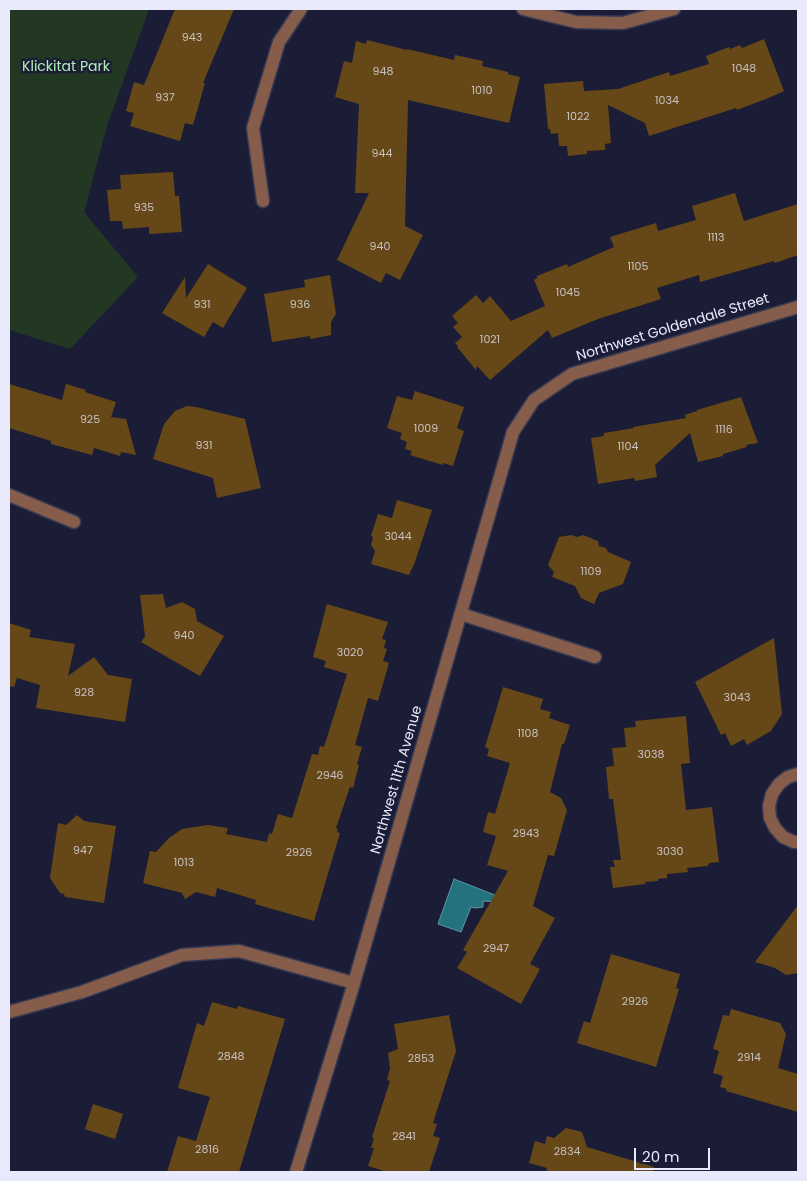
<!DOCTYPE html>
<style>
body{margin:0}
#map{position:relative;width:807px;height:1181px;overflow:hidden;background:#1b1d36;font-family:Poppins,sans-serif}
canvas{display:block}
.frame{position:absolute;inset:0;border:10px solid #e8eafc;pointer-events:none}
.scale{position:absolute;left:634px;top:1148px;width:76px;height:22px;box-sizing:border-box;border:2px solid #e8eafc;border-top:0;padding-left:6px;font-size:15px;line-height:18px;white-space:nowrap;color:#e8eafc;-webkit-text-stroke:4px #1b1d36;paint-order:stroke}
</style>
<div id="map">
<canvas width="807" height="1181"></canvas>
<div class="frame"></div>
<div class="scale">20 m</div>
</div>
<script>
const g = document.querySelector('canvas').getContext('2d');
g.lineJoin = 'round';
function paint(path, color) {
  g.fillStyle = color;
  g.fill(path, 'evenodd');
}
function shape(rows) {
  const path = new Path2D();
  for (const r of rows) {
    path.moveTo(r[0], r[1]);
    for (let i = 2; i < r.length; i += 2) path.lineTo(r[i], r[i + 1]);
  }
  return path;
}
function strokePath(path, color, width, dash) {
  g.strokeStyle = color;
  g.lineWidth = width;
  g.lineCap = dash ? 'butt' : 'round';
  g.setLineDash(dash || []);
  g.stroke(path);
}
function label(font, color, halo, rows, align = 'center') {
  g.font = font + ' Poppins,sans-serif';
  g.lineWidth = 5;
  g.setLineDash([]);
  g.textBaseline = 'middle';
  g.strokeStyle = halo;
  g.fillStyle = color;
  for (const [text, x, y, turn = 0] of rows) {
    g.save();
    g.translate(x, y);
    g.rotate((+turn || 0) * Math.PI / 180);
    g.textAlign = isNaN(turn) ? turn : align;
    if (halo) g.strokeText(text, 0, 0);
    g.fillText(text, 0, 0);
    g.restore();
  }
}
const green = shape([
 [9,9,149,9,107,126,84,212,138,277,70,349,9,330]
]);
const water = shape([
 [454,879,500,897,498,902,483,901,483,907,476,908,471,907,461,932,438,924,454,879]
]);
const building = shape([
 [175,9,234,9,203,83,205,83,193,125,185,123,180,141,130,126,134,113,126,111,134,82,144,85],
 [764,39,784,91,771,97,737,110,736,108,649,136,645,123,608,105,611,143,605,144,605,150,587,151,587,154,568,156,567,146,559,146,558,133,551,134,550,129,548,129,544,84,583,81,584,91,618,89,669,72,670,76,709,64,706,56,729,47,730,49,740,45,742,48],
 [367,40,407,50,407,49,454,60,455,55,483,61,482,66,508,72,508,74,520,77,509,123,408,100,405,226,423,235,400,280,386,273,381,283,337,260,369,193,355,193,359,104,335,97,344,61,352,63,356,41,366,44],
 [173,172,175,196,179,196,182,232,149,234,149,227,123,229,122,221,110,221,107,190,121,189,120,175],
 [735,193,744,221,798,204,798,255,775,263,774,261,700,282,699,275,657,288,661,299,598,319,552,338,548,330,490,380,477,366,476,370,457,347,458,346,455,343,462,337,453,327,458,323,452,316,476,295,483,303,490,296,511,321,545,306,534,280,537,278,537,276,567,264,568,267,614,247,610,237,656,223,658,231,696,220,692,206],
 [208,264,247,288,223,328,213,322,204,337,162,313,185,277,186,298],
 [330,275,336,314,331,322,331,335,310,339,310,336,272,342,264,294,305,287,304,280],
 [9,384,62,400,66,384,86,390,85,392,116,402,111,417,126,419,136,455,121,452,120,456,94,448,92,455,51,444,51,441,9,428],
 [415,391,464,407,457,428,464,431,453,466,443,463,443,465,410,455,412,451,405,449,407,442,400,439,402,433,387,428,397,396,412,400],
 [741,397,758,443,746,445,747,447,723,454,723,456,698,462,690,433,655,465,657,477,635,481,634,478,598,484,591,438,604,436,604,433,634,428,633,427,686,418,685,415,697,411,697,410],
 [187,406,196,407,245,419,261,488,217,498,213,478,153,459,164,424,175,411],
 [397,500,432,510,415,562,409,575,371,564,375,551,371,545,373,537,371,536,378,514,392,518],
 [571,535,577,537,583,535,598,541,599,546,606,548,608,552,631,562,623,584,599,593,594,604,581,598,575,586,552,577,554,572,548,565,559,537],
 [163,594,166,608,182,602,195,609,197,621,224,636,200,676,141,642,145,636,140,595],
 [327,604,388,622,382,639,386,640,384,648,387,649,383,661,389,663,378,701,368,698,355,745,362,747,357,764,359,765,353,788,350,787,336,828,338,829,337,832,340,833,314,921,255,904,256,900,217,888,215,897,196,892,185,899,182,893,143,883,150,851,156,852,169,838,182,829,208,825,228,828,226,834,267,842,269,833,272,834,278,814,292,818,312,754,318,755,320,746,324,747,347,674,324,667,326,661,313,657],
 [9,623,31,630,29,637,75,644,68,676,94,657,108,675,132,679,125,722,36,708,40,685,17,678,14,687,9,686],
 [774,638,782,714,771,731,747,745,744,739,731,746,725,733,721,735,695,682],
 [503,687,543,699,540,709,551,712,549,718,570,725,564,744,562,744,550,792,561,798,567,810,554,856,548,855,533,906,555,918,530,964,540,969,521,1004,457,968,467,952,463,950,508,871,487,865,496,836,483,832,488,812,495,814,510,763,487,756,489,749,485,747],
 [686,716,690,763,681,764,686,810,712,807,719,862,709,863,708,866,687,868,688,872,667,874,667,878,658,879,658,881,645,882,645,884,613,888,610,867,615,867,613,860,621,860,613,799,609,799,606,767,614,766,612,748,626,747,624,728,636,727,635,721],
 [77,815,84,821,116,826,104,903,65,897,64,894,60,893,50,878,58,823,66,825],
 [798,905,798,973,786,975,775,968,755,962],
 [611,954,680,974,676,988,679,989,656,1067,577,1043,584,1021,590,1023],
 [212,1002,237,1009,238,1006,285,1019,239,1172,167,1172,178,1136,196,1141,210,1097,178,1088,197,1023,204,1026],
 [731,1009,780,1023,786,1034,778,1068,798,1074,798,1112,726,1091,727,1089,720,1087,723,1076,713,1073,719,1051,713,1049,723,1015,729,1016],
 [449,1015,456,1051,433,1123,437,1124,433,1136,440,1138,429,1172,387,1172,368,1166,374,1148,371,1148,374,1138,372,1137,390,1081,387,1080,390,1068,388,1053,398,1049,394,1024],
 [93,1104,123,1114,115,1139,85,1129],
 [566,1128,582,1132,587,1147,654,1167,653,1172,546,1172,547,1168,529,1163,535,1141,545,1144,547,1136,554,1138]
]);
const minor = shape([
 [523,9,576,22,623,23,674,9],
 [263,201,253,128,279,42,301,9],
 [9,495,74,522],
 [461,614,595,657],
 [798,774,788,777,779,784,772,794,769,806,770,818,775,828,783,837,794,842,798,842],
 [9,1012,82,992,182,955,239,951,354,983],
 [296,1172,354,983,513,432,534,400,572,374,798,307]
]);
const numberNames = [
 ["943",192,38],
 ["1048",744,69],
 ["948",383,72],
 ["1010",482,91],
 ["937",165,98],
 ["1034",667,101],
 ["1022",578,117],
 ["944",382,154],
 ["935",144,208],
 ["1113",716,238],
 ["940",380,247],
 ["1105",638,267],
 ["1045",568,293],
 ["931",202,305],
 ["936",300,305],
 ["1021",490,340],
 ["925",90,420],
 ["1009",426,429],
 ["1116",724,430],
 ["931",204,446],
 ["1104",628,447],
 ["3044",398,537],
 ["1109",591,572],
 ["940",184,636],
 ["3020",350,653],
 ["928",84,693],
 ["3043",737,698],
 ["1108",528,734],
 ["3038",651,755],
 ["2946",330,776],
 ["2943",526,834],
 ["947",83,851],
 ["3030",670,852],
 ["2926",299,853],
 ["1013",184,863],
 ["2947",496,949],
 ["2926",635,1002],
 ["2848",231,1057],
 ["2914",749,1058],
 ["2853",421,1059],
 ["2841",404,1137],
 ["2816",207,1150],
 ["2834",567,1152]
];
const parkNames = [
 ["Klickitat Park",66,67]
];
const streetNames = [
 ["Northwest Goldendale Street",673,328,-17],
 ["Northwest 11th Avenue",397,780,-74]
];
paint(green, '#223823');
paint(water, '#24727e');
strokePath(water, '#5f96a4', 1);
paint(building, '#664717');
strokePath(minor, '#383a52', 15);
strokePath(minor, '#865d4a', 12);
label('11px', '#c8c1c3', null, numberNames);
label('14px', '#b1f0b2', '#1b1d36', parkNames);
label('14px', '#e8eafc', '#1b1d36', streetNames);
</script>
